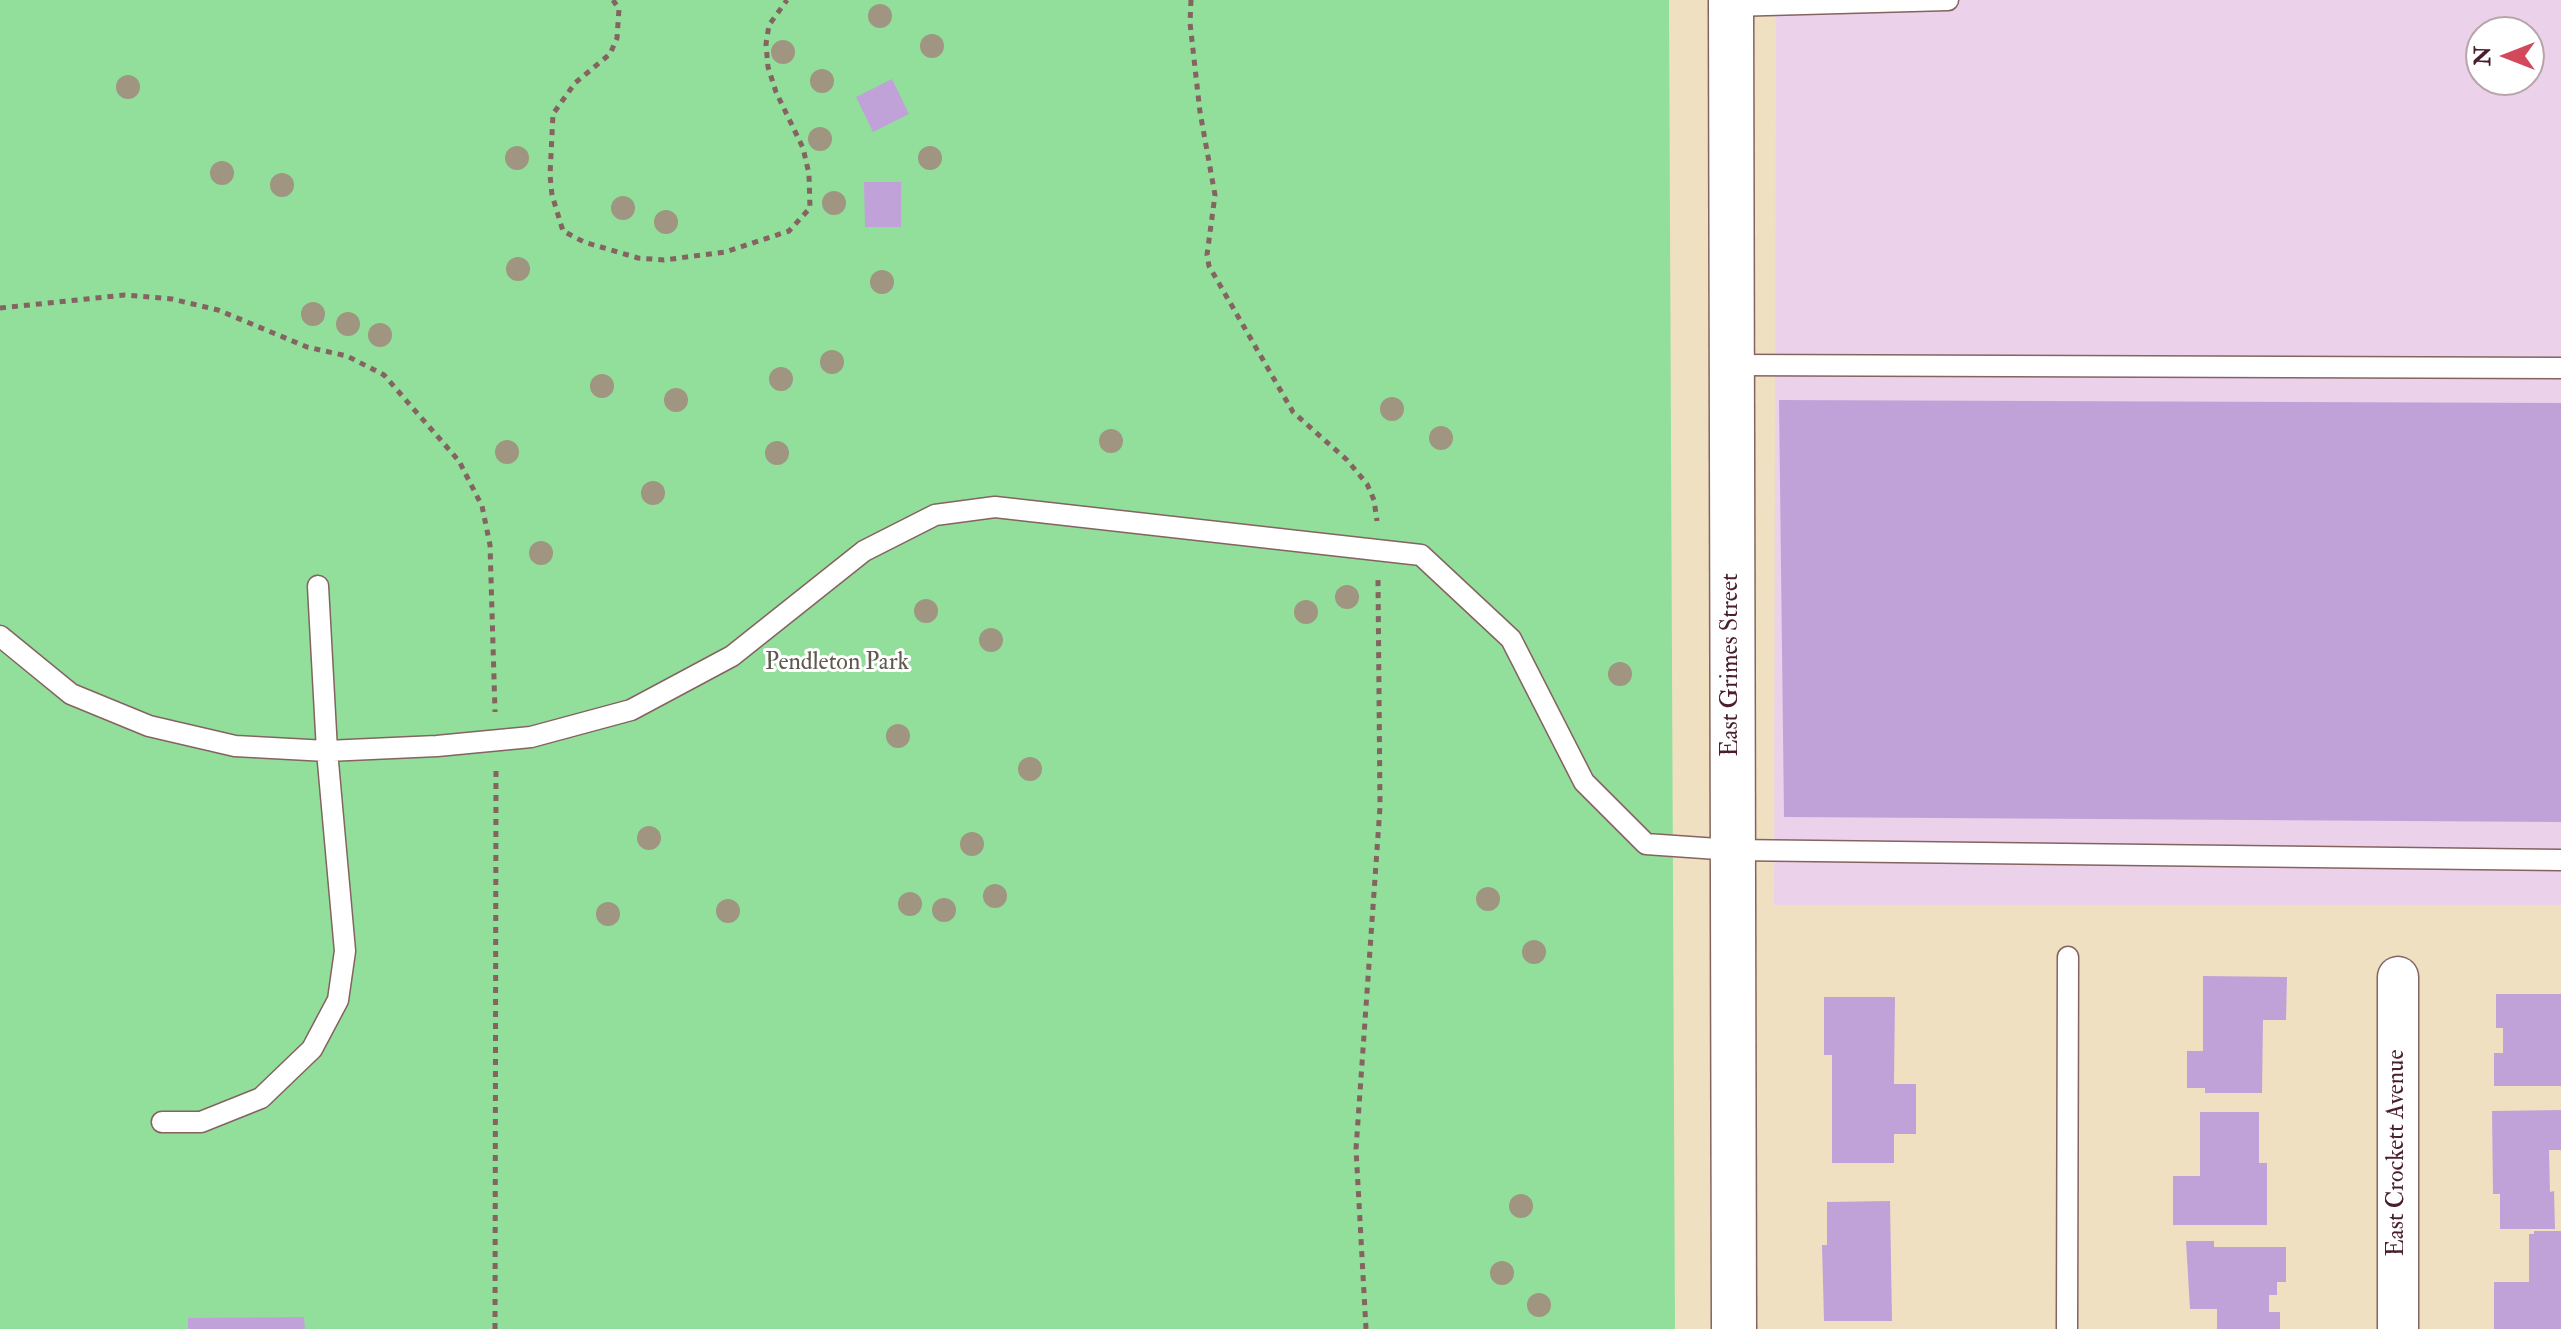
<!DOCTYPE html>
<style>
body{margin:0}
#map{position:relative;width:2561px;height:1329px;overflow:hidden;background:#efe0c1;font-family:"IM FELL Double Pica",serif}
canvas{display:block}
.north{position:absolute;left:2465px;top:16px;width:80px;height:80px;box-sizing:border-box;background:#fff;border:2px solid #b7a5aa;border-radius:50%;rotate:270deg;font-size:22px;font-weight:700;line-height:32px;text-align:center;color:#4a1f2b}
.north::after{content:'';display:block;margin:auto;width:28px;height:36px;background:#d1495b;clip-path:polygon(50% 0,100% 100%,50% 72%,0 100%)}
</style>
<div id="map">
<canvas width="2561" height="1329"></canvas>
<div class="north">N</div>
</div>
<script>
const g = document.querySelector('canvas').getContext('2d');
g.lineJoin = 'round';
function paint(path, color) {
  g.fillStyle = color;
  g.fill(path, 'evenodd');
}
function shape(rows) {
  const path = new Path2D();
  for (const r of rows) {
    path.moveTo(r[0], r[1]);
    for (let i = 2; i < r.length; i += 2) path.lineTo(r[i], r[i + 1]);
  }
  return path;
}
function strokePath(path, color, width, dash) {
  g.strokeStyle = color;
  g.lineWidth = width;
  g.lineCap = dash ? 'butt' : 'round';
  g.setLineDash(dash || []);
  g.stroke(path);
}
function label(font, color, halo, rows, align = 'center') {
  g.font = font + ' "IM FELL Double Pica",serif';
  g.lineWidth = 6;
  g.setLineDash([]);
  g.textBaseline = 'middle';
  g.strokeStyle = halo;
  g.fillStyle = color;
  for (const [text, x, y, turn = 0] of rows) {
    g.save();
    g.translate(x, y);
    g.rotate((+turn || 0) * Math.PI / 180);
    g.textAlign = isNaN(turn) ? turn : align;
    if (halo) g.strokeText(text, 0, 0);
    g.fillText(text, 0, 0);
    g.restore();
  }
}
const built = shape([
 [1776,0,2561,0,2561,905,1774,905],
 [2481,32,2529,32,2529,80,2481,80]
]);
const green = shape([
 [0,0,1669,0,1675,1329,0,1329]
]);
const building = shape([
 [892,79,909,114,873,132,856,97],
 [864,182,901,182,901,227,865,227],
 [1779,400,2561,403,2561,822,1784,817],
 [2203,976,2287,977,2286,1020,2263,1020,2262,1093,2205,1093,2205,1088,2187,1088,2187,1051,2203,1051],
 [2496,994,2561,994,2561,1086,2494,1086,2494,1053,2503,1053,2503,1028,2496,1028],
 [1824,997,1895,997,1894,1084,1916,1084,1916,1134,1894,1134,1894,1163,1832,1163,1832,1055,1824,1055],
 [2561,1110,2561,1150,2549,1150,2550,1192,2554,1191,2555,1229,2500,1229,2500,1194,2493,1194,2492,1111],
 [2200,1112,2259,1112,2259,1163,2267,1163,2267,1225,2173,1225,2173,1176,2200,1176],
 [1890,1201,1892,1321,1824,1321,1822,1245,1827,1245,1827,1202],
 [2534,1231,2561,1231,2561,1329,2494,1329,2494,1282,2529,1282,2529,1234,2534,1234],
 [2186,1241,2214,1241,2214,1247,2286,1247,2286,1282,2277,1282,2277,1295,2269,1295,2269,1312,2280,1312,2280,1329,2217,1329,2217,1309,2190,1309],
 [304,1317,305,1329,188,1329,188,1318]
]);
const path = shape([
 [613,0,619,9,617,38,610,54,575,83,553,114,550,175,552,195,563,231,584,242,638,258,664,260,725,252,789,231,810,208,809,174,803,148,776,92,768,67,766,44,769,25,787,0],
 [1191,0,1190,23,1200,112,1215,195,1207,255,1209,266,1293,412,1347,460,1367,484,1374,500,1377,521],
 [0,308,125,295,172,299,218,310,307,347,347,356,384,375,459,461,482,506,490,545,495,712],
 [495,1329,496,770],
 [1366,1329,1356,1149,1380,807,1378,579]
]);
const service = shape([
 [1731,6,1948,0],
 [1732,365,2561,368],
 [0,636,71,694,149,726,235,746,327,751,437,746,531,737,631,710,732,656,864,551,935,515,995,507,1421,555,1511,639,1584,782,1646,844,1732,850,2561,860],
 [162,1122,201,1122,261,1098,312,1049,338,1000,345,951,327,751,318,586],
 [2067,1329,2068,957]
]);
const minor = shape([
 [2398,977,2398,1329]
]);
const tertiary = shape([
 [1731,0,1734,1329]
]);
const trees = [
 [880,16],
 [932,46],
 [783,52],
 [822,81],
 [128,87],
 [820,139],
 [517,158],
 [930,158],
 [222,173],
 [282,185],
 [834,203],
 [623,208],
 [666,222],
 [518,269],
 [882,282],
 [313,314],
 [348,324],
 [380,335],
 [832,362],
 [781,379],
 [602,386],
 [676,400],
 [1392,409],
 [1441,438],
 [1111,441],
 [507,452],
 [777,453],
 [653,493],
 [541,553],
 [1347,597],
 [926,611],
 [1306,612],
 [991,640],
 [1620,674],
 [898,736],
 [1030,769],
 [649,838],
 [972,844],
 [995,896],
 [1488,899],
 [910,904],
 [944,910],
 [728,911],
 [608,914],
 [1534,952],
 [1521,1206],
 [1502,1273],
 [1539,1305]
];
const parkNames = [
 ["Pendleton Park",837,664]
];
const streetNames = [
 ["East Grimes Street",1732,665,-90],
 ["East Crockett Avenue",2398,1153,-90]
];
paint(built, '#ecd1ea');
paint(green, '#92de9b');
paint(building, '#c1a2d8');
strokePath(service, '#846360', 23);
strokePath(minor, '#846360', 43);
strokePath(tertiary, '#846360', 47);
strokePath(path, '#846360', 5, [6, 6]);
strokePath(service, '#fff', 20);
strokePath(minor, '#fff', 40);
strokePath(tertiary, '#fff', 44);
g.fillStyle = '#a09581';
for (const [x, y] of trees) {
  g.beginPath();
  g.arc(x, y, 12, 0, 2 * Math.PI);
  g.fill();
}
label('24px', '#60584d', '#fff', parkNames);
label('24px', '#4a1f2b', '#fff', streetNames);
</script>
